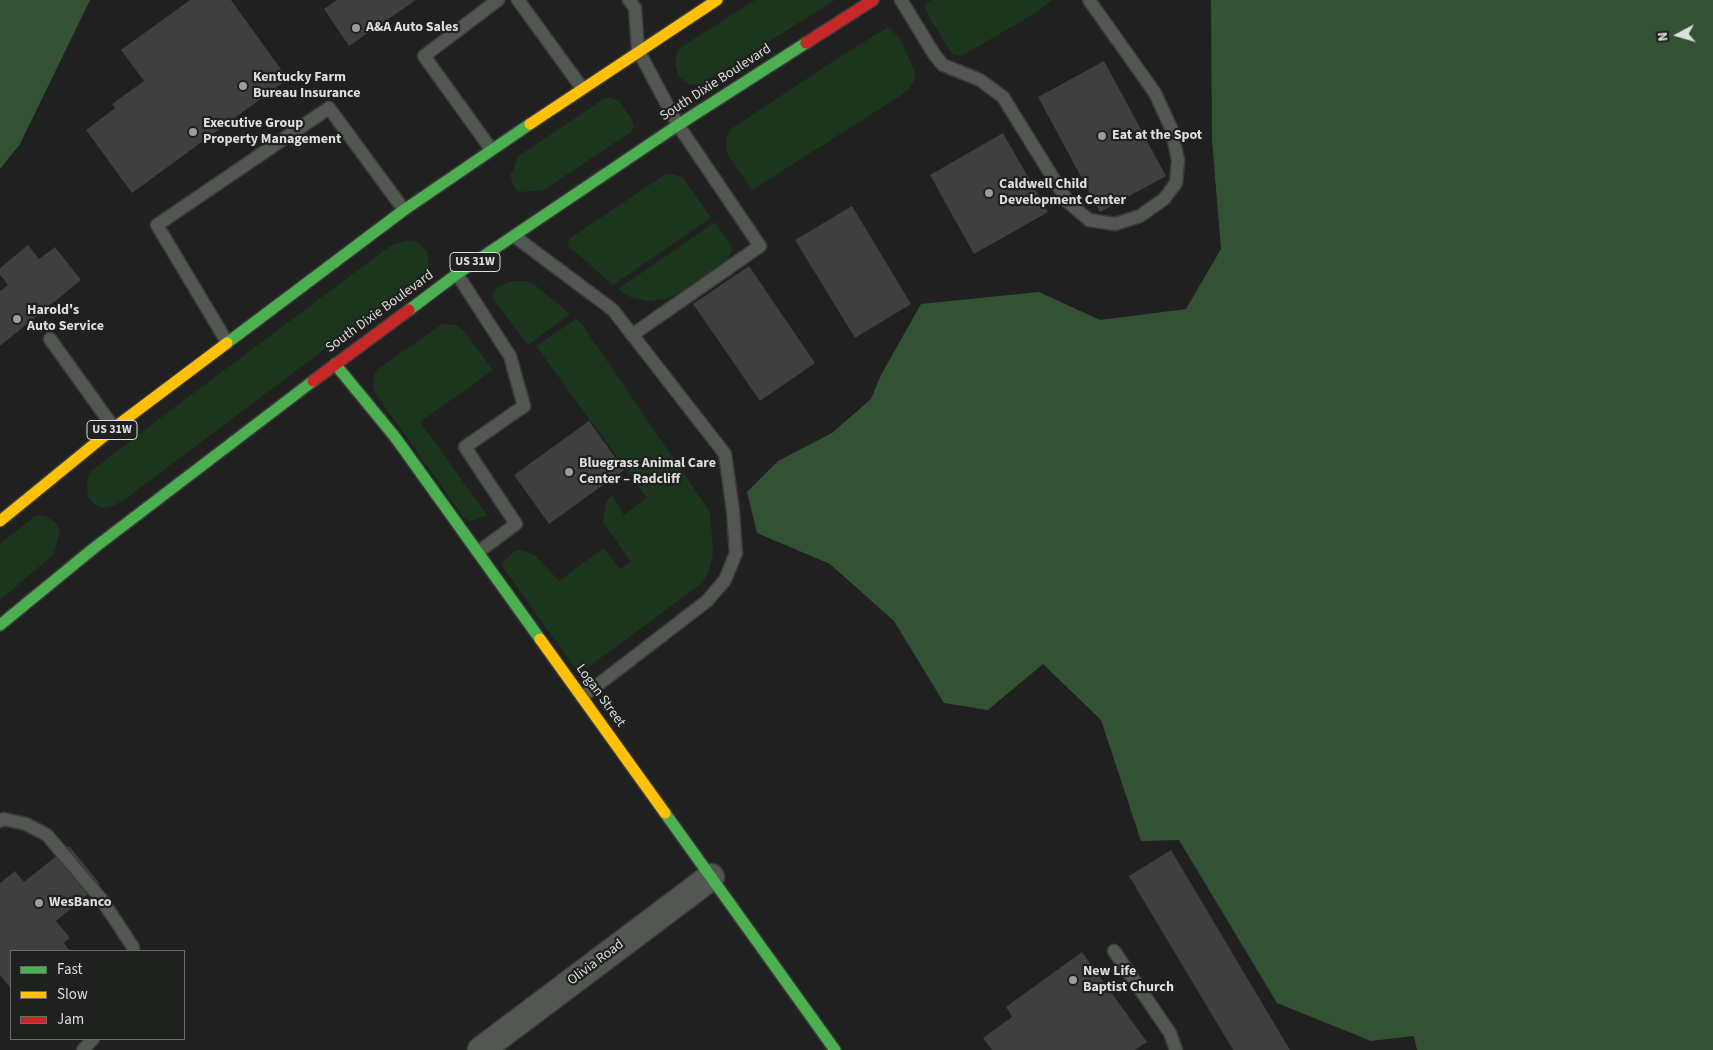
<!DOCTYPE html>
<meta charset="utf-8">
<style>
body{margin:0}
#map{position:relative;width:1713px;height:1050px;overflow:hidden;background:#202020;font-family:"Source Sans 3",sans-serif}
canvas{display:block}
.legend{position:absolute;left:10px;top:950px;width:175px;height:90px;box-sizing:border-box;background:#1f211f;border:1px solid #6b6d6b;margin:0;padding:6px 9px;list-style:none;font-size:15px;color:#dddedd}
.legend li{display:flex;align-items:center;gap:10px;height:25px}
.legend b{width:25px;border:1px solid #6b6d6b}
.north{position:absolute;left:1653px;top:10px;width:50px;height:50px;-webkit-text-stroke:4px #1f211f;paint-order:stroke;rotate:264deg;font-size:14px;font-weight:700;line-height:20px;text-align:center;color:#dddedd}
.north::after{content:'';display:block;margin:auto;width:18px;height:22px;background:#dddedd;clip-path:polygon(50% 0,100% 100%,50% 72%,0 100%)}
</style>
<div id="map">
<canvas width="1713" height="1050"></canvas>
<ul class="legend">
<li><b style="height:6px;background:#4caf50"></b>Fast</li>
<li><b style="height:6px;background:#ffc107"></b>Slow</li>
<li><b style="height:6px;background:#c62828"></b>Jam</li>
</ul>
<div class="north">N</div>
</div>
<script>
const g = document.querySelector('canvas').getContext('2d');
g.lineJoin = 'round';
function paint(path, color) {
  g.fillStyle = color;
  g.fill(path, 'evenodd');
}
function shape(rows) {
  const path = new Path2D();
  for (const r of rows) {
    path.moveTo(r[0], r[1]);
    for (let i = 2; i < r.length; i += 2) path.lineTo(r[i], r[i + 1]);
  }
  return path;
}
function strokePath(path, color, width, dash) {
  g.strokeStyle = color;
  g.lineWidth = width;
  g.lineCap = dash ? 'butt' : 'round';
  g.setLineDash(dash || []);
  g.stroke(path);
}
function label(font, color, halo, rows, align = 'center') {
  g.font = font + ' "Source Sans 3",sans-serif';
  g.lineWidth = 4.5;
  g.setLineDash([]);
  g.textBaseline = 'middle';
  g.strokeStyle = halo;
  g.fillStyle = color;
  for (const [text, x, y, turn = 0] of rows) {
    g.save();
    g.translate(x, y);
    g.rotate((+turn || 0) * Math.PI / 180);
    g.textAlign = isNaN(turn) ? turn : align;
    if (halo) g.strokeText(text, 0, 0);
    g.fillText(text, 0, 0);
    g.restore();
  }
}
const green = shape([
 [755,0,835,0,703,83,695,85,688,84,679,77,676,67,676,55,680,48],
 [931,0,1052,0,1035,13,962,56,953,55,930,19,924,5],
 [888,27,899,37,915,72,914,81,910,88,900,96,752,190,728,155,726,148,727,136,731,129,838,58],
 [605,98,611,98,619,101,624,108,631,118,634,126,631,132,544,190,521,192,516,190,512,182,510,173,513,171,517,157],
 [670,174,677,175,684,179,711,218,613,285,572,249,568,246,569,239,664,175],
 [715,222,730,244,732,250,727,261,674,296,665,299,649,301,640,299,630,297,618,289],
 [412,240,419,243,427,252,429,264,426,273,125,499,114,506,104,508,94,504,88,497,87,484,89,473,168,412,382,252,394,244],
 [514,281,526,281,535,285,570,314,528,345,492,297,495,290,504,284],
 [576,319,581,323,710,512,713,553,710,567,705,579,697,587,588,667,583,668,574,667,504,569,502,563,516,550,525,551,536,556,559,581,603,548,620,569,631,562,603,522,607,500,612,496,624,515,647,498,536,346],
 [442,324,456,325,464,331,493,370,420,422,487,515,472,521,465,519,375,393,373,384,375,373,381,367],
 [35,516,45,516,55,522,60,529,54,554,0,600,0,544]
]);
const forest = shape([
 [0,0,90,0,20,144,0,169],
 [1211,0,1713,0,1713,1050,1417,1050,1414,1036,1371,1041,1277,1003,1179,840,1141,841,1101,720,1043,664,988,710,944,703,894,621,830,564,757,533,747,492,778,461,832,433,871,399,881,375,921,304,1039,292,1100,320,1186,309,1221,249,1212,140]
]);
const building = shape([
 [190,0,231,0,288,79,132,193,86,130,115,108,112,104,144,81,121,50],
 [337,0,416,0,349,46,324,9],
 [1104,61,1166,176,1100,212,1038,97],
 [1003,133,1048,212,974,254,930,175],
 [852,206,911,304,855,338,795,240],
 [28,245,39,259,55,247,81,280,0,346,0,291,8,285,0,275,0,268],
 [749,266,815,363,760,401,693,304],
 [589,421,624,470,549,524,514,475],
 [69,846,100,884,56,921,70,938,64,943,70,951,11,951,11,989,0,975,0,883,15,871,24,882],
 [1171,850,1290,1050,1233,1050,1129,876],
 [1082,952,1147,1042,1135,1050,992,1050,983,1038,1012,1017,1006,1007]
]);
const lane = shape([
 [518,0,582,88],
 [629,0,635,8,638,50,678,125,760,246,632,335],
 [901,0,934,54,943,65,980,80,1003,97,1068,202,1089,220,1115,224,1140,216,1164,199,1176,183,1178,160,1171,128,1155,93,1089,0],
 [491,149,424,56,498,0],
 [514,236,613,310,725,454,733,511,736,553,725,580,707,601,582,697],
 [457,274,510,356,524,406,465,447,516,524,478,552],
 [50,339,114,428],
 [227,342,157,225,329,108,404,210],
 [0,821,4,819,26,824,47,835,102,900,133,947,133,951],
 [1114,951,1170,1033,1176,1050],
 [83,1050,93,1039]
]);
const street = shape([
 [481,1050,711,877]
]);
const fast = shape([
 [409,310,457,274,678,125,806,43],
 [227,343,404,210,530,124],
 [335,364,395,437,540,639],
 [0,625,94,548,313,381],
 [665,813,835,1050]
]);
const slow = shape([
 [530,124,717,0],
 [0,521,114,428,227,343],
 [540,639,665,813]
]);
const jam = shape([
 [806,43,873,0],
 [313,381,409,310]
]);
const markers = [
 [356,28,5,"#9b9c9b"],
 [243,86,5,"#9b9c9b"],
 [193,132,5,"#9b9c9b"],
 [1102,136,5,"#9b9c9b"],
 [989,193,5,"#9b9c9b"],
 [17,319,5,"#9b9c9b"],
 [569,472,5,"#9b9c9b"],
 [39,903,5,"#9b9c9b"],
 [1073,980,5,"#9b9c9b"]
];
const shields = [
 [475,262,50],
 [112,430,50]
];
const shieldNames = [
 ["US 31W",475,262],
 ["US 31W",112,430]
];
const poiNames = [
 ["A&A Auto Sales",366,28],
 ["Kentucky Farm",253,78],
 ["Bureau Insurance",253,94],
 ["Executive Group",203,124],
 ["Property Management",203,140],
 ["Eat at the Spot",1112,136],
 ["Caldwell Child",999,185],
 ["Development Center",999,201],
 ["Harold's",27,311],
 ["Auto Service",27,327],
 ["Bluegrass Animal Care",579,464],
 ["Center – Radcliff",579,480],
 ["WesBanco",49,903],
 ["New Life",1083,972],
 ["Baptist Church",1083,988]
];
const streetNames = [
 ["South Dixie Boulevard",716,83,-33],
 ["South Dixie Boulevard",380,312,-36],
 ["Logan Street",600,696,54],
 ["Olivia Road",596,963,-37]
];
paint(green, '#1b361d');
paint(forest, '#335234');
paint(building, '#3f3f3f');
strokePath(lane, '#3a3b3a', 15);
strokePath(street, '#3a3b3a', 29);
strokePath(fast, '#3a3b3a', 14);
strokePath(slow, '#3a3b3a', 14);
strokePath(jam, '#3a3b3a', 14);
strokePath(lane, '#525752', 12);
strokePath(street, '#525752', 26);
strokePath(fast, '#4caf50', 11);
strokePath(slow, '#ffc107', 11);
strokePath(jam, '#c62828', 11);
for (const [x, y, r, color] of markers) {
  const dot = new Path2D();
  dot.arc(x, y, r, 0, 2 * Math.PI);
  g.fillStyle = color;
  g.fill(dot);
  strokePath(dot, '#1f211f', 2);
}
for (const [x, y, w] of shields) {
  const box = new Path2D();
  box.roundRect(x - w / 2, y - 9.5, w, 19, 4);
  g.fillStyle = '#1f211f';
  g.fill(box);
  strokePath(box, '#dddedd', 1);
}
label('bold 12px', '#dddedd', null, shieldNames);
label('bold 14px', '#dddedd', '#1f211f', poiNames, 'left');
label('14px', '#dddedd', '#1f211f', streetNames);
</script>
